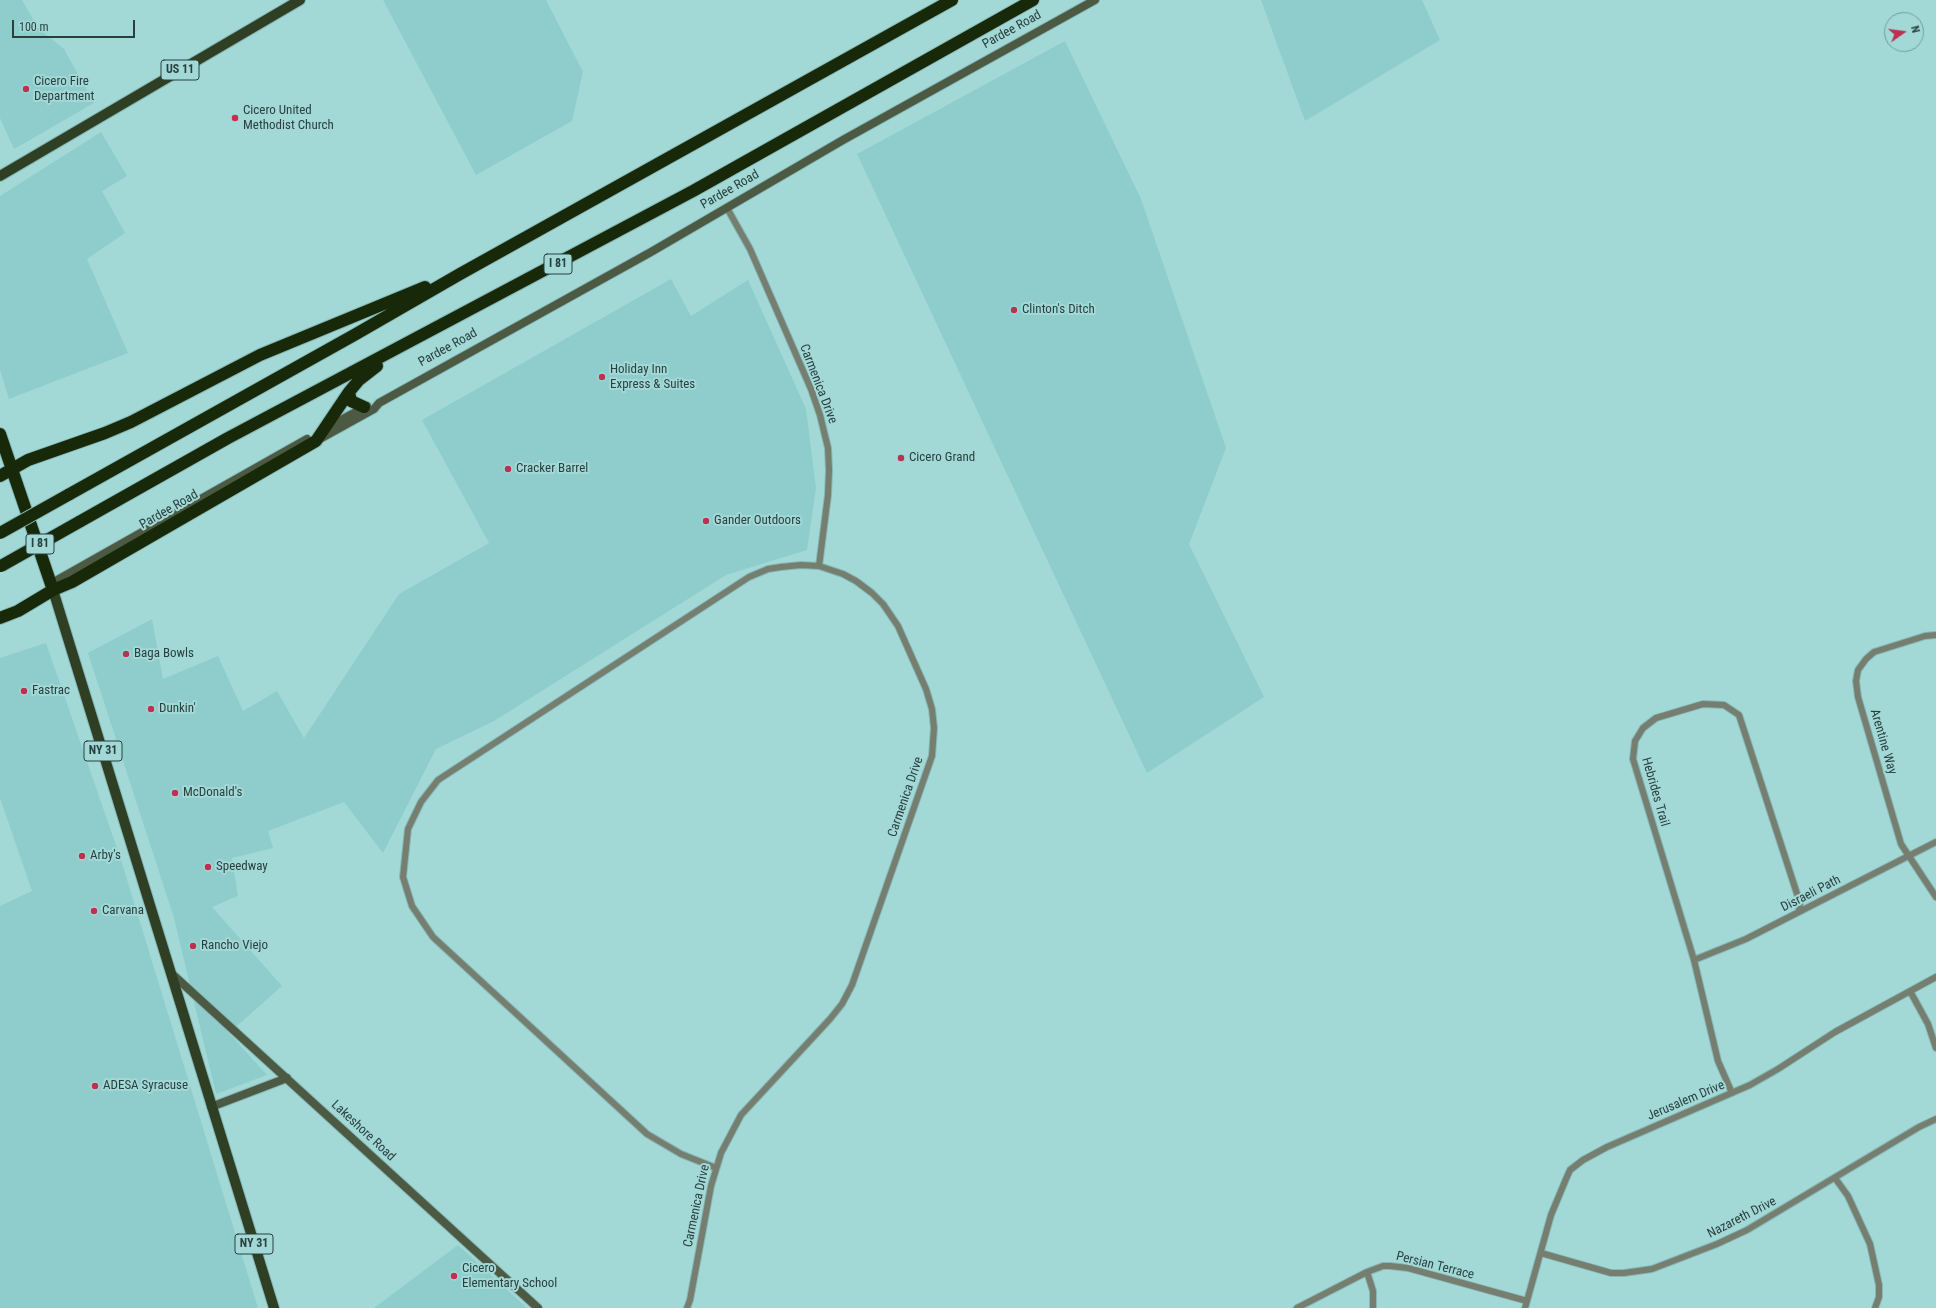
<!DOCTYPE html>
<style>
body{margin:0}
#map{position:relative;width:1936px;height:1308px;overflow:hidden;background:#a2d9d7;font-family:"Roboto Condensed",sans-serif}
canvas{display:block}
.north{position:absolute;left:1884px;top:12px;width:40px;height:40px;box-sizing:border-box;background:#a2d9d7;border:1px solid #729c9a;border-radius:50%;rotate:76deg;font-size:11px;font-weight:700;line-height:16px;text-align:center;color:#29403f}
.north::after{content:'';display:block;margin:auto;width:14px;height:18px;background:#bf2f4f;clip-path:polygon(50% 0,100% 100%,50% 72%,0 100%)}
.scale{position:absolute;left:12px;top:20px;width:123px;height:18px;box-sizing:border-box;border:2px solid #29403f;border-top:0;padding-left:5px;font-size:12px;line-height:14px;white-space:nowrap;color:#29403f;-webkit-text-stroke:3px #a2d9d7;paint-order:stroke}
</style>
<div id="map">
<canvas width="1936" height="1308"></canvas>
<div class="north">N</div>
<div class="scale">100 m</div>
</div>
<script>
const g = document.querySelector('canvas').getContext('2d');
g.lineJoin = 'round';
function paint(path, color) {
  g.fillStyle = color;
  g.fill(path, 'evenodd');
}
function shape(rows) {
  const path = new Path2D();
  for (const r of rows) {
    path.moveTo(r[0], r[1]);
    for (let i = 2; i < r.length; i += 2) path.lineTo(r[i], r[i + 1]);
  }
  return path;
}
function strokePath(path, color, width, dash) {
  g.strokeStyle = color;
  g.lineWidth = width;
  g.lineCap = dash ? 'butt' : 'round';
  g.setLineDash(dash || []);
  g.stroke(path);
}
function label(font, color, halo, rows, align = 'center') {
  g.font = font + ' "Roboto Condensed",sans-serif';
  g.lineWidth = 4;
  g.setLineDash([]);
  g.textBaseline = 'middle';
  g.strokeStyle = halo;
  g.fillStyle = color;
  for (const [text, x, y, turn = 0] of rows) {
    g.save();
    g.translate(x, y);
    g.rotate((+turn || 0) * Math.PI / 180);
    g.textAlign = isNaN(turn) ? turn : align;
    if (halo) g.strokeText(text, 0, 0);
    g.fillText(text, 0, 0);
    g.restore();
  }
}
const built = shape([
 [0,0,22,0,38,28,64,49,94,103,14,149,0,118],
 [383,0,546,0,583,72,572,121,476,175],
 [1261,0,1422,0,1440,40,1305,121],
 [1065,41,1141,199,1226,448,1189,544,1264,697,1147,773,857,154],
 [101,132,127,176,102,191,125,233,87,259,128,353,9,399,0,370,0,196],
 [671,279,691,316,748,280,806,409,816,488,807,550,726,575,494,721,436,749,383,853,344,802,268,831,273,848,232,858,238,896,212,907,282,986,229,1033,267,1075,216,1094,174,918,88,653,152,619,163,679,218,656,243,711,277,691,304,738,399,594,489,543,422,420],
 [46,643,121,860,258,1308,0,1308,0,906,32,891,0,798,0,658],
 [458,1245,527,1308,374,1308]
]);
const street = shape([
 [1936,635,1925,636,1874,652,1866,659,1858,670,1856,681,1858,697,1901,844,1936,897],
 [1694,960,1746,939,1936,842],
 [1910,991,1928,1024,1936,1048],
 [1732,1093,1718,1061,1694,960,1633,759,1635,741,1643,728,1656,718,1703,704,1724,705,1739,715,1800,903,1799,911],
 [716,1168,681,1154,647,1134,433,937,412,906,403,877,408,829,421,802,438,780,749,577,768,569,781,567,801,565,819,566],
 [1835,1178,1848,1196,1870,1244,1879,1285,1879,1297,1875,1308],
 [1541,1253,1611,1273,1624,1273,1652,1269,1717,1244,1747,1230,1919,1127,1936,1119],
 [1367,1272,1373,1291,1373,1308],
 [687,1308,690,1300,711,1186,721,1153,741,1115,830,1019,842,1004,852,985,932,756,934,728,932,709,926,689,898,626,883,604,872,593,856,581,843,574,819,566,828,495,829,470,828,448,820,415,811,389,750,249,727,208],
 [1297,1308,1367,1272,1383,1266,1390,1266,1408,1268,1527,1301],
 [1525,1308,1551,1215,1566,1179,1570,1170,1583,1160,1607,1147,1750,1085,1778,1069,1835,1032,1936,977]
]);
const secondary = shape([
 [326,428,367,406],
 [318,440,374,409,379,403,651,252,843,140,1095,0],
 [52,583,307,439],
 [171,973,538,1308],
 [211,1107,287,1078]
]);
const primary = shape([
 [0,176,300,0],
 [53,590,274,1308]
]);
const highway = shape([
 [349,392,351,401,364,407],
 [0,434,53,590],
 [0,476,28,460,105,433,131,422,260,355,425,287],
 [68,495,356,334,460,274,952,0],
 [79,522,228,438,693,191,1033,0],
 [0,618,18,611,53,590,72,582,316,441,349,392,359,380,377,366]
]);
const highwayBridge = shape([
 [0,533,68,495],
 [1,566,79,522]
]);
const markers = [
 [26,89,4,"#bf2f4f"],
 [235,118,4,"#bf2f4f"],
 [1014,310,4,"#bf2f4f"],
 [602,377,4,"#bf2f4f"],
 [901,458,4,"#bf2f4f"],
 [508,469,4,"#bf2f4f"],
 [706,521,4,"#bf2f4f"],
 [126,654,4,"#bf2f4f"],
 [24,691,4,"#bf2f4f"],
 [151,709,4,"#bf2f4f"],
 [175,793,4,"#bf2f4f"],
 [82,856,4,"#bf2f4f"],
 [208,867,4,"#bf2f4f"],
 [94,911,4,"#bf2f4f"],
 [193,946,4,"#bf2f4f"],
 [95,1086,4,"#bf2f4f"],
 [454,1276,4,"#bf2f4f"]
];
const shields = [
 [180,70,38],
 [558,264,28],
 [40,544,28],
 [103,751,38],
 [254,1244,38]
];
const shieldNames = [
 ["US 11",180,70],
 ["I 81",558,264],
 ["I 81",40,544],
 ["NY 31",103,751],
 ["NY 31",254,1244]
];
const streetNames = [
 ["Pardee Road",1012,30,-29],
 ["Pardee Road",730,190,-30],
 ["Pardee Road",448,348,-29],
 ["Carmenica Drive",818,384,69],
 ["Pardee Road",169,510,-30],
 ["Arentine Way",1883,742,74],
 ["Hebrides Trail",1655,792,74],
 ["Carmenica Drive",906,797,-71],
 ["Disraeli Path",1811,894,-27],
 ["Jerusalem Drive",1686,1101,-23],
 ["Lakeshore Road",363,1131,43],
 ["Carmenica Drive",697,1206,-78],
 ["Nazareth Drive",1742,1218,-27],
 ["Persian Terrace",1435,1266,14]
];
const poiNames = [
 ["Cicero Fire",34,82],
 ["Department",34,97],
 ["Cicero United",243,111],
 ["Methodist Church",243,126],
 ["Clinton's Ditch",1022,310],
 ["Holiday Inn",610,370],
 ["Express & Suites",610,385],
 ["Cicero Grand",909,458],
 ["Cracker Barrel",516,469],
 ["Gander Outdoors",714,521],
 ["Baga Bowls",134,654],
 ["Fastrac",32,691],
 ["Dunkin'",159,709],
 ["McDonald's",183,793],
 ["Arby's",90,856],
 ["Speedway",216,867],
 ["Carvana",102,911],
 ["Rancho Viejo",201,946],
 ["ADESA Syracuse",103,1086],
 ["Cicero",462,1269],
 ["Elementary School",462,1284]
];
paint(built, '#8ecdcb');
strokePath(street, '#87b7b6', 8);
strokePath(secondary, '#87b7b6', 10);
strokePath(primary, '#87b7b6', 12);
strokePath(highway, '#87b7b6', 14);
strokePath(street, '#757e6f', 6);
strokePath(secondary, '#4c5943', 8);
strokePath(primary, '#2f3f24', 10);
strokePath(highway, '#182909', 12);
strokePath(highwayBridge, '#87b7b6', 14, []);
strokePath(highwayBridge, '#182909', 12);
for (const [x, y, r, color] of markers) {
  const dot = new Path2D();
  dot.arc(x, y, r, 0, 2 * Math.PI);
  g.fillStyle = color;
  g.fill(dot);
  strokePath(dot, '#a2d9d7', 1.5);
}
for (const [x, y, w] of shields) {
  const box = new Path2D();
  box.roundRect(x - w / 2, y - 10, w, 20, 3);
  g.fillStyle = '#a2d9d7';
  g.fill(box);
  strokePath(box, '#29403f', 1);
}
label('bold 12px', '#29403f', null, shieldNames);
label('13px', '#29403f', '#a2d9d7', streetNames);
label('13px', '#29403f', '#a2d9d7', poiNames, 'left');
</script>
